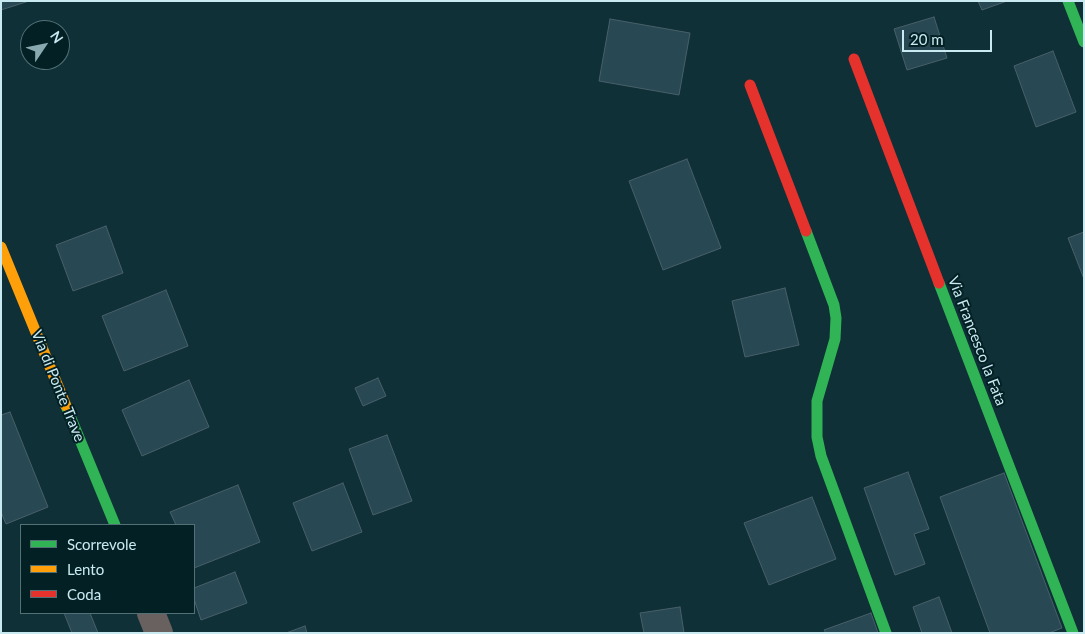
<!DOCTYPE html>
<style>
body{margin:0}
#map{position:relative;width:1085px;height:634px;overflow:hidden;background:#0f3036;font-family:Lato,sans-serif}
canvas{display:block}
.frame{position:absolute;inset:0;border:2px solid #c9eaf1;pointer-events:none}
.legend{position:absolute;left:20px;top:524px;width:175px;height:90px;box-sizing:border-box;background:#032025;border:1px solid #527177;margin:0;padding:6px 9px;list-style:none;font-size:15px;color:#c9eaf1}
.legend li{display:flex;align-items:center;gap:10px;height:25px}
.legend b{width:25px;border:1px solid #527177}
.north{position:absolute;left:20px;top:20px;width:50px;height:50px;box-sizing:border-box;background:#032025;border:1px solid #527177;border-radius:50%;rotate:56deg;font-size:14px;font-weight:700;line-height:20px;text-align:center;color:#c9eaf1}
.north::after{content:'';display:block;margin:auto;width:18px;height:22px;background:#88a9b0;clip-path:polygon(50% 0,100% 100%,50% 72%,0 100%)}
.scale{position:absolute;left:902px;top:30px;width:90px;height:22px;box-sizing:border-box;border:2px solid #c9eaf1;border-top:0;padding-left:6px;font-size:15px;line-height:18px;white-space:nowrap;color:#c9eaf1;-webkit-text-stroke:4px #032025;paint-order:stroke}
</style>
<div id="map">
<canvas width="1085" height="634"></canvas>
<div class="frame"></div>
<ul class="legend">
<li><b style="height:6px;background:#30b455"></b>Scorrevole</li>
<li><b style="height:6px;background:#ff9f0a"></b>Lento</li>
<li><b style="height:6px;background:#e5322d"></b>Coda</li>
</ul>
<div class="north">N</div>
<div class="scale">20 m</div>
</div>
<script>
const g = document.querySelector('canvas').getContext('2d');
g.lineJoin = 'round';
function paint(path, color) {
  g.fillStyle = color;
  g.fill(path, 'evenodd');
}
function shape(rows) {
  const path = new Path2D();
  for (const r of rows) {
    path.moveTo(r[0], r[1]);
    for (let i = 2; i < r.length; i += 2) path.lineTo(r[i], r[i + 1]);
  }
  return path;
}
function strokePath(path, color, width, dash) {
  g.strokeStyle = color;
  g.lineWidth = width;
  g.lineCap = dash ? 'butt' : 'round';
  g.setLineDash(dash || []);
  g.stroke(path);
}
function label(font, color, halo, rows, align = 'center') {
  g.font = font + ' Lato,sans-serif';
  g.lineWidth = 4;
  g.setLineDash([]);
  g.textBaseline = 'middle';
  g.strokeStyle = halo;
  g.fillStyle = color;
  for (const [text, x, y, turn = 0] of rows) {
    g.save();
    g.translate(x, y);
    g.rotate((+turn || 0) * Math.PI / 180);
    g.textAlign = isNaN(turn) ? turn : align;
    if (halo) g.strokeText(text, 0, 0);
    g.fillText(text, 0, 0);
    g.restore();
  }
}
const building = shape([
 [1,1,29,1,1,10,1,1],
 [978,1,1007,1,982,10,978,1],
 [934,17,947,58,907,70,894,29,934,17],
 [610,19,690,33,679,95,599,81,610,19],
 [1053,51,1076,112,1036,127,1014,66,1053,51],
 [687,159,721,248,663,270,629,181,687,159],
 [106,226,123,273,73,291,56,245,106,226],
 [1084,232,1084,279,1068,238,1084,232],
 [785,288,799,345,745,357,732,301,785,288],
 [166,290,188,346,124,371,102,316,166,290],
 [378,378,386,396,363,406,355,388,378,378],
 [189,380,209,427,142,456,122,410,189,380],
 [10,412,48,507,6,524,1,512,1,415,10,412],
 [387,435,412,501,373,515,349,449,387,435],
 [908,472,929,529,914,534,925,564,895,575,864,488,908,472],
 [1004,473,1062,628,1049,633,990,633,940,497,1004,473],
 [343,483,362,532,312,551,293,503,343,483],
 [238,485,260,542,194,568,194,525,176,525,170,512,238,485],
 [812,497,836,559,769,585,744,523,812,497],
 [235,572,247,603,201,620,194,599,194,588,235,572],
 [939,597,952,633,922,633,913,607,939,597],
 [680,607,684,633,644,633,640,613,680,607],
 [64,613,90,613,98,633,72,633,64,613],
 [871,613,878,633,826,633,824,630,871,613],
 [305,626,307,633,286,633,305,626]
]);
const street = shape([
 [151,613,159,633]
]);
const fast = shape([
 [1068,1,1084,42],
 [806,231,834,305,836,318,835,339,817,401,817,437,821,456,886,633],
 [939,283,1073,633],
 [66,406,115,525]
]);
const slow = shape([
 [1,247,66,406]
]);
const jam = shape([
 [854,59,939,283],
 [750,85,806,231]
]);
const streetNames = [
 ["Via Francesco la Fata",977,341,69],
 ["Via di Ponte Trave",58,386,68]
];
paint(building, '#284853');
strokePath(building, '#486069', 1);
strokePath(street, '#68615f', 28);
strokePath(fast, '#30b455', 11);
strokePath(slow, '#ff9f0a', 11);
strokePath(jam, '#e5322d', 11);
label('15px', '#c9eaf1', '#032025', streetNames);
</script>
